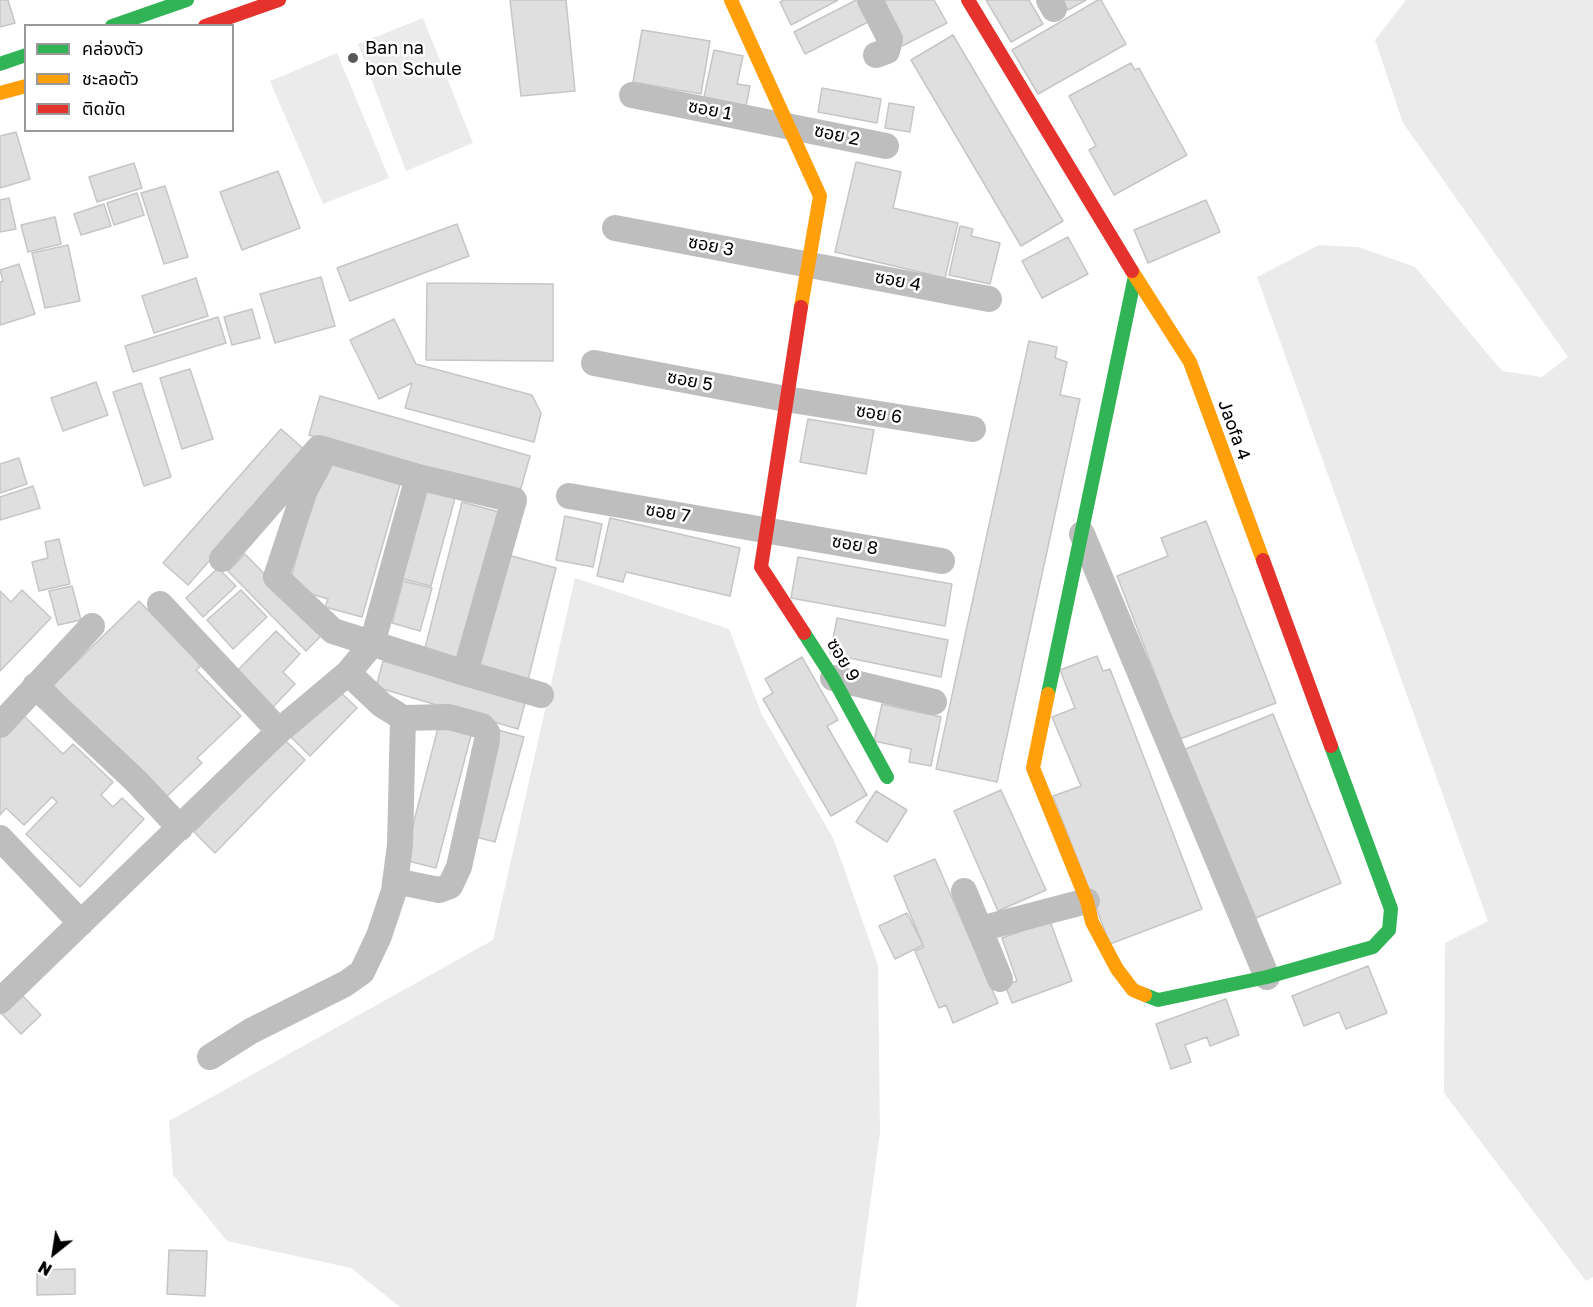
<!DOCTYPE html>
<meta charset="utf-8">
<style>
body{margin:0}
#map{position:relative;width:1593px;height:1307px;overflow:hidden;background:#fff;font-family:"Golos Text","Noto Sans Thai",sans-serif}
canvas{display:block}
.legend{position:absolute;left:24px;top:24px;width:210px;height:108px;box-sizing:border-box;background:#fff;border:2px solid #999;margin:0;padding:8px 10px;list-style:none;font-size:18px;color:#000}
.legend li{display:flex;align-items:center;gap:12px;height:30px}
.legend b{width:30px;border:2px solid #999}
.north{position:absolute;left:24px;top:1223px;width:60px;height:60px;-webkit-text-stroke:4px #fff;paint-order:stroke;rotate:210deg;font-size:16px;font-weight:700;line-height:24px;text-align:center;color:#000}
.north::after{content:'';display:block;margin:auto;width:21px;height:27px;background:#000;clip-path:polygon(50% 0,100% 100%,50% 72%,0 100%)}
</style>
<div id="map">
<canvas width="1593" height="1307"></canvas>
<ul class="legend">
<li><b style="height:8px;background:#30b455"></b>คล่องตัว</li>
<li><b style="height:8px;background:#ff9f0a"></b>ชะลอตัว</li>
<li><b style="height:8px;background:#e5322d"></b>ติดขัด</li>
</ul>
<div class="north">N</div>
</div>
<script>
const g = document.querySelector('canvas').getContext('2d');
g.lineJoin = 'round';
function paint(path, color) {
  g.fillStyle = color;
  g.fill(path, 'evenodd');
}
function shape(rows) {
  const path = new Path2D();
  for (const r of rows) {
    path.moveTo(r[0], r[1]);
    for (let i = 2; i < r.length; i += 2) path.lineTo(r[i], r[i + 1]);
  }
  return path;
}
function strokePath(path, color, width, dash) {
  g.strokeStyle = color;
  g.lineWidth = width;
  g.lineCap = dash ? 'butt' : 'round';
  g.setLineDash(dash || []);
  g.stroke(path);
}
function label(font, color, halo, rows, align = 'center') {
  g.font = font + ' "Golos Text","Noto Sans Thai",sans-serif';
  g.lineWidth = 5;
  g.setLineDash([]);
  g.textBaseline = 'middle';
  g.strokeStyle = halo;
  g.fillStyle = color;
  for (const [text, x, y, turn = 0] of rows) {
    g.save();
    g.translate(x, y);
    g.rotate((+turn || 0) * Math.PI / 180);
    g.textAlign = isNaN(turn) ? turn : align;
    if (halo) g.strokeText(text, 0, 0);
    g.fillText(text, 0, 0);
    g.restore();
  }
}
const green = shape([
 [1406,0,1593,0,1593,1277,1586,1281,1444,1093,1445,943,1488,921,1257,277,1319,245,1358,247,1415,267,1502,371,1542,377,1568,357,1403,123,1375,40],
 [423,18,473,143,406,171,358,44],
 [337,53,389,178,323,204,270,81],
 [575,578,729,629,762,715,834,840,878,965,880,1132,856,1307,400,1307,351,1268,227,1241,173,1175,169,1121,493,940]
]);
const building = shape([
 [0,0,8,0,15,23,0,27,0,0],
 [510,0,566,0,575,91,521,96,510,0],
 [784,0,838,0,791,25,780,2,784,0],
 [856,0,861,0,872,20,805,54,794,32,856,0],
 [877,0,934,0,947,23,902,46,877,0],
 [986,0,1029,0,1043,24,1011,42,986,0],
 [1062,0,1086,0,1068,10,1062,0],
 [1098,0,1101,0,1126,44,1038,94,1012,50,1098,0],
 [642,30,710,41,701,94,633,82,642,30],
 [953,35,1063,221,1021,246,911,60,953,35],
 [714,50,743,56,737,84,750,86,746,106,704,97,714,50],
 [1131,63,1135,70,1139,68,1187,155,1114,195,1089,150,1096,146,1069,96,1131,63],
 [822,88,881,99,877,123,818,112,822,88],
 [889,103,914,107,910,132,885,128,889,103],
 [16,132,30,179,0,188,0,136,16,132],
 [856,162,901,172,893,208,958,223,945,278,835,252,856,162],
 [134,163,142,188,97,202,89,177,134,163],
 [278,171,300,228,242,250,220,192,278,171],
 [165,186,188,257,164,264,141,193,165,186],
 [137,193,144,215,114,225,107,203,137,193],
 [9,198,16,229,0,232,0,200,9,198],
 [1206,200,1220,232,1148,263,1134,230,1206,200],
 [104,204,111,226,81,235,74,214,104,204],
 [55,217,61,244,28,252,21,225,55,217],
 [457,224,469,256,350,301,337,268,457,224],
 [960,226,973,229,971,236,1000,243,990,284,949,275,960,226],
 [1068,237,1088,274,1042,298,1022,261,1068,237],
 [68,245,80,301,45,308,32,253,68,245],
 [19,264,35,314,0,325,0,282,3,281,0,270,19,264],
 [321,277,335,326,275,343,260,294,321,277],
 [196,278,208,316,154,333,142,296,196,278],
 [427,283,553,284,553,361,426,360,427,283],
 [252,309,260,338,232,345,224,317,252,309],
 [218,317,226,343,133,372,125,346,218,317],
 [394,319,416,364,532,395,541,413,534,442,405,408,412,383,379,399,350,340,394,319],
 [1029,341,1057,347,1055,358,1067,362,1060,395,1080,399,997,782,936,769,1029,341],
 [190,369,213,439,182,449,160,378,190,369],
 [96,382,108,415,63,431,51,398,96,382],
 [141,383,171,477,144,486,113,392,141,383],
 [320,396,530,456,519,495,309,435,320,396],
 [808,419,874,430,866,474,800,462,808,419],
 [281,429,306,451,188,585,163,563,281,429],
 [19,458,27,484,0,493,0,464,19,458],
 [324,462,400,484,362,617,325,607,328,599,288,587,324,462],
 [33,486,40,508,0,520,0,497,33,486],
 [423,489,455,498,431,586,400,578,423,489],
 [462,502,499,512,459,665,423,656,462,502],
 [565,516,602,524,593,567,556,560,565,516],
 [610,518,740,548,730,596,626,572,623,582,597,576,610,518],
 [1206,521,1276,703,1180,739,1117,576,1168,556,1161,538,1206,521],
 [59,539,70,584,39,591,32,562,48,558,45,542,59,539],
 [245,554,323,634,306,651,228,571,245,554],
 [508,555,556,568,527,684,478,671,508,555],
 [798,557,952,584,945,626,791,598,798,557],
 [218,568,236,586,203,617,186,598,218,568],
 [403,581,432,588,420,631,392,623,403,581],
 [72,586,81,620,58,625,49,591,72,586],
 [22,590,51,618,0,671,0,591,11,602,22,590],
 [241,590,267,617,233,649,207,620,241,590],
 [139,601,202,665,196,670,241,716,197,758,202,763,164,799,53,685,139,601],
 [837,618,948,640,941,677,830,654,837,618],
 [276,631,300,654,283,672,295,684,272,708,235,673,276,631],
 [1097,656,1103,671,1110,669,1202,909,1110,944,1053,796,1081,786,1052,717,1075,708,1060,670,1097,656],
 [802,657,838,720,827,726,867,795,831,816,763,699,773,693,765,679,802,657],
 [383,661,525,703,518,729,376,687,383,661],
 [336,688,357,708,310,756,290,736,336,688],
 [882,704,941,717,931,766,909,762,911,749,874,741,882,704],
 [1273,714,1341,883,1251,920,1183,750,1273,714],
 [23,715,63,754,73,744,113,782,101,795,113,807,122,798,144,819,80,887,26,834,57,802,52,797,24,825,6,808,0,815,0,738,23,715],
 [440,720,473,728,436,868,404,860,440,720],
 [498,730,524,737,495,842,468,835,498,730],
 [284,739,305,760,215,853,194,832,284,739],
 [1001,790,1046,890,998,911,954,811,1001,790],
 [876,791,907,810,887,842,856,822,876,791],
 [935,859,998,1003,953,1023,946,1005,939,1008,915,951,924,947,894,876,935,859],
 [907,913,923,945,895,959,879,926,907,913],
 [1050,921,1072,981,1012,1003,1005,985,1017,981,1002,938,1050,921],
 [1368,966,1387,1013,1346,1029,1339,1012,1304,1026,1292,996,1368,966],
 [20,993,41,1015,21,1034,0,1012,20,993],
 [1226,999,1239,1035,1210,1046,1207,1037,1185,1045,1191,1062,1171,1069,1156,1024,1226,999],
 [169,1250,207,1251,205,1296,167,1294,169,1250],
 [75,1269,75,1294,37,1295,37,1270,75,1269]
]);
const street = shape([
 [870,0,890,39,887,51,876,55],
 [1049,0,1054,9],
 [632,95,886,146],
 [615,228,989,299],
 [594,363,786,399,973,429],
 [320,462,305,490,276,577,333,631,465,673,541,695],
 [569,496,942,561],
 [1082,534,1267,977],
 [222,559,319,448,418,477,514,500,465,673],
 [160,604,279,731],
 [833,678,934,702],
 [35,686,136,781,180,828],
 [0,725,92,626],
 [0,838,81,923],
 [395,881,439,890,450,886,459,867,487,740,487,732,482,726,449,717,403,718],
 [964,891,1000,979],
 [980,929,1087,901],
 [0,1001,279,731,348,673,372,644,418,477],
 [210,1057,251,1031,345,984,362,972,379,936,394,891,400,845,403,718,382,705,348,673]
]);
const fast = shape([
 [112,26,187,0],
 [0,64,26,55],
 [804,633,833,678,887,777],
 [1048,694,1135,276],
 [1145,995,1158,1000,1267,977,1373,947,1389,930,1391,909,1331,746]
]);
const slow = shape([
 [731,0,820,196,801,307],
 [0,93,26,86],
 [1132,271,1190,362,1263,560],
 [1048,694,1033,768,1087,901,1092,922,1117,969,1133,990,1145,995]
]);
const jam = shape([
 [968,0,1132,271],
 [205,26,279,0],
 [801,307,761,567,804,633],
 [1263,560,1331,746]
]);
const markers = [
 [353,58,6,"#595959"]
];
const poiNames = [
 ["Ban na",365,48],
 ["bon Schule",365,69]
];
const streetNames = [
 ["ซอย 1",710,110,11],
 ["ซอย 2",837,135,12],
 ["ซอย 3",711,246,11],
 ["ซอย 4",898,281,11],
 ["ซอย 5",690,381,11],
 ["ซอย 6",879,414,9],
 ["Jaofa 4",1234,430,70],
 ["ซอย 7",668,513,10],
 ["ซอย 8",855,545,10],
 ["ซอย 9",843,660,59]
];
paint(green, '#ebebeb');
paint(building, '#dfdfdf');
strokePath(building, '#c6c6c6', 1.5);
strokePath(street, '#bebebe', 26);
strokePath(fast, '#30b455', 14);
strokePath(slow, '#ff9f0a', 14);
strokePath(jam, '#e5322d', 14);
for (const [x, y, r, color] of markers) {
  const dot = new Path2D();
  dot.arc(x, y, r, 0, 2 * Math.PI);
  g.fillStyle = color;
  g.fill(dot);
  strokePath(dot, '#fff', 2);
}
label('18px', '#000', '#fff', poiNames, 'left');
label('18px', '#000', '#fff', streetNames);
</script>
